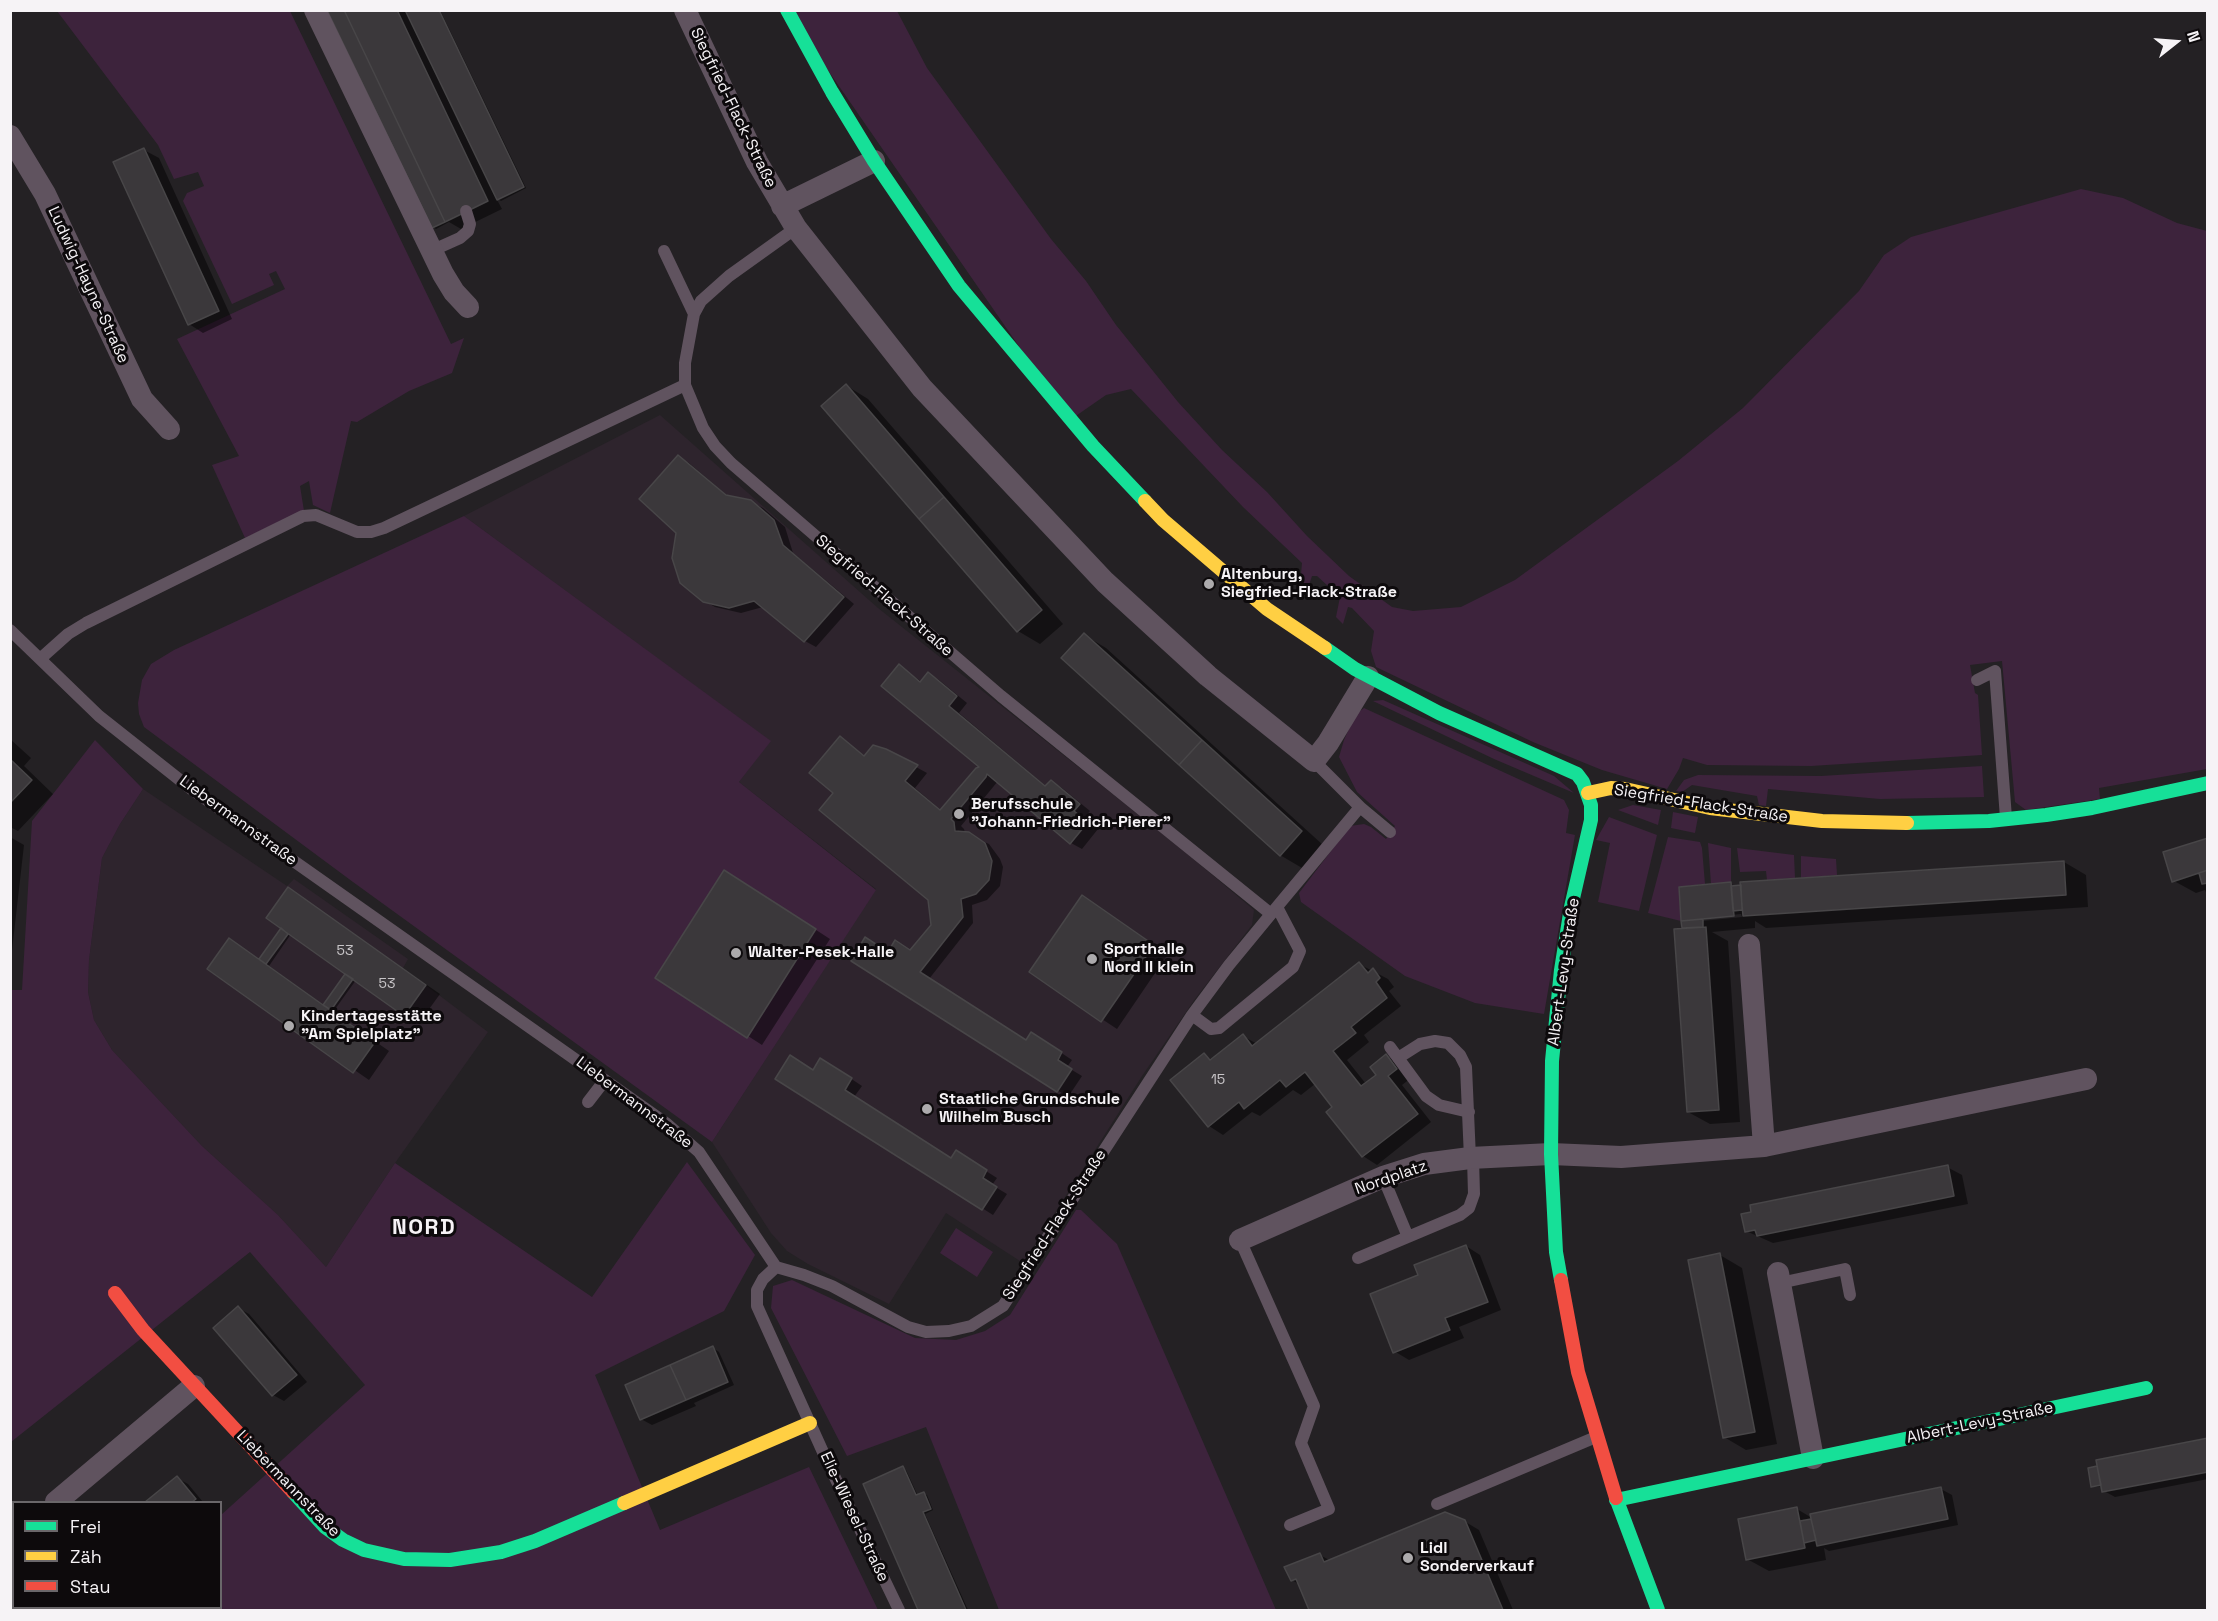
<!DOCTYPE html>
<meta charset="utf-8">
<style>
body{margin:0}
#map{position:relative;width:2218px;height:1621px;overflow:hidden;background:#242124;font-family:"Space Grotesk",sans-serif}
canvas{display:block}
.frame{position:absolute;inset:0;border:12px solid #f6f3f6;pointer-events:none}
.legend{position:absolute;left:12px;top:1501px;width:210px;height:108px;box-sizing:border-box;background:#0d0a0c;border:2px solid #6a676a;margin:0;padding:8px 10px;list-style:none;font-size:18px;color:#f6f3f6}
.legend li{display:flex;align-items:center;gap:12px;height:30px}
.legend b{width:30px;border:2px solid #6a676a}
.north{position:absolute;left:2146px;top:12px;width:60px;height:60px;-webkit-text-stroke:4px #0d0a0c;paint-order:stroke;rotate:73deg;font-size:16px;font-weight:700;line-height:24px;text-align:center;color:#f6f3f6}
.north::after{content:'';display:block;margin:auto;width:21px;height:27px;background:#f6f3f6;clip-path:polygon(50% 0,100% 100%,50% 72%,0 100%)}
</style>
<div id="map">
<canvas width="2218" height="1621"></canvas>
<div class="frame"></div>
<ul class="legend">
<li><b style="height:8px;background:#16e098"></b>Frei</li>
<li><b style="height:8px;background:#ffcf43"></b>Zäh</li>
<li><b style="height:8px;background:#f24e42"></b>Stau</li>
</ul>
<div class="north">N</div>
</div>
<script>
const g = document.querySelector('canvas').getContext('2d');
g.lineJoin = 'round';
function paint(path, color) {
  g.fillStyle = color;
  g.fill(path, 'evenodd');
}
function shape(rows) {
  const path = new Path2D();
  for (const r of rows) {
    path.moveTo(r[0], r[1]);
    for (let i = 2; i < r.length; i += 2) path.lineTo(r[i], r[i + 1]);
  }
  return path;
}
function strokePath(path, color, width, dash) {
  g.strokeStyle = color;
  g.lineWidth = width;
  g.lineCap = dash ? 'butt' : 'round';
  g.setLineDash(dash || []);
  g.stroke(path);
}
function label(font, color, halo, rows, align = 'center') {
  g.font = font + ' "Space Grotesk",sans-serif';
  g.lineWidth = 6;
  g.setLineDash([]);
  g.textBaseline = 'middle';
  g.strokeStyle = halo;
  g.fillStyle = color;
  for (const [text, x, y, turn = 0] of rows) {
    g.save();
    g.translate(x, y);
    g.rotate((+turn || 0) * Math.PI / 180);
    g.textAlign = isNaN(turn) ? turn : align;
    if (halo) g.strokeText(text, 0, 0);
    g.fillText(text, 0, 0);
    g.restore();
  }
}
const built = shape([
 [660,415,878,608,1178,846,1254,910,1252,925,1195,999,1142,1076,1023,1263,946,1213,889,1304,808,1264,787,1251,771,1233,712,1142,876,889,739,782,770,741,464,516],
 [143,789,287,886,294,879,408,959,403,968,488,1032,395,1163,326,1267,278,1215,202,1146,112,1050,94,1020,88,992,89,960,102,858,120,824]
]);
const green = shape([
 [57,11,290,11,451,344,464,338,452,373,409,391,357,422,351,421,330,513,313,505,309,481,300,486,304,511,245,538,212,465,239,456,177,339,285,289,276,271,269,274,274,285,232,304,183,201,187,193,204,186,198,172,174,179,158,145],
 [787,11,897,11,927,68,1051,239,1086,281,1116,325,1178,402,1222,450,1267,492,1307,536,1349,576,1392,607,1413,611,1461,607,1515,580,1678,461,1743,408,1859,291,1884,255,1911,237,2081,189,2123,198,2177,223,2207,231,2207,769,2099,788,2100,799,2026,810,2015,802,2002,661,1970,665,1975,693,1978,695,1982,755,1811,766,1707,765,1683,758,1679,769,1667,789,1602,770,1533,742,1376,667,1371,651,1374,631,1352,608,1348,607,1343,624,1336,617,1340,597,1317,576,1312,576,1307,591,1300,585,1302,563,1243,507,1131,389,1106,395,1070,420],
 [464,516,771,741,739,782,876,890,712,1142,353,882,144,727,139,714,138,703,142,680,151,664,174,650],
 [1383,700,1554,776,1574,793,1494,759,1373,701],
 [1364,708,1564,800,1569,810,1566,833,1575,835,1544,1014,1475,1003,1405,976,1301,902,1299,893,1350,826,1364,824,1371,827,1386,839,1395,826,1357,792,1339,757,1344,740,1355,715],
 [95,740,143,789,120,824,102,858,89,960,88,992,94,1020,112,1050,202,1146,278,1215,326,1267,395,1163,592,1297,687,1162,755,1255,724,1311,595,1375,660,1530,809,1467,878,1610,129,1610,126,1608,220,1608,221,1515,365,1385,250,1252,11,1442,11,990,22,990,32,821],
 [1982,766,1984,797,1880,799,1768,789,1766,806,1759,805,1757,796,1692,785,1682,792,1676,791,1684,780,1698,775,1821,776],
 [1633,805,1661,810,1658,825,1618,810],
 [1673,812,1698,817,1695,833,1671,828],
 [1609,817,1657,835,1639,911,1598,902,1610,843,1596,840],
 [1668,837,1700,842,1702,848,1705,884,1679,887,1681,921,1648,913],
 [1708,843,1731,848,1731,882,1711,884],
 [1737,848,1794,855,1795,878,1767,880,1766,871,1740,872],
 [1801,856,1836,859,1837,875,1801,878],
 [1076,1210,1081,1210,1117,1244,1276,1610,999,1610,926,1427,847,1456,771,1308,773,1286,792,1280,915,1338,956,1340,985,1331,1010,1315],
 [956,1228,993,1252,977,1277,940,1253]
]);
const shadow = shape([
 [329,10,440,10,526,188,501,201,496,198,502,209,461,229,449,222,436,229,433,227],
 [144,150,159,158,232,319,203,333,189,324],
 [847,386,868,399,1063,624,1040,644,1018,631],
 [678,457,689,463,730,498,751,502,763,508,785,527,793,553,854,604,816,647,805,641,763,607,741,613,715,607,703,600,678,533],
 [1084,635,1106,648,1323,845,1302,868,1280,855],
 [899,666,922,682,929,674,939,680,967,703,959,713,1047,787,1051,781,1062,788,1090,811,1084,818,1098,829,1082,849,1071,843,998,781,961,826,964,829,965,833,989,844,1000,859,1003,867,1000,886,987,900,972,905,973,923,929,979,1027,1041,1042,1040,1072,1060,1067,1067,1082,1076,1068,1097,853,960,911,951,932,926,930,900,835,793,840,738,865,756,885,750,927,773,915,788,942,811,983,768],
 [10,739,31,758,24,766,53,794,18,831,10,827],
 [10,837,24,845,10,968],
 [2208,840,2208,897,2205,890,2196,893,2174,881],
 [2064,862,2086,875,2088,907,1766,928,1755,921,1755,928,1712,932,1728,941,1740,1122,1710,1124,1688,1112,1687,929,1684,927,1680,888,1731,884,1737,887],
 [1741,914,1742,917,1702,921,1702,918],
 [739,880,830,939,762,1045,748,1036],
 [288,889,440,994,419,1023,356,980,333,1012,389,1051,369,1080,209,969,244,949,260,960,281,930,287,934],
 [291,934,348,974,325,1006,269,966],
 [1097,906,1168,954,1117,1029,1031,972],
 [1359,964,1388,979,1394,987,1389,991,1401,1006,1364,1035,1369,1042,1347,1060,1366,1084,1378,1075,1386,1056,1401,1064,1411,1078,1402,1085,1431,1122,1377,1165,1363,1156,1334,1107,1315,1084,1301,1095,1293,1090,1260,1116,1252,1112,1223,1135,1209,1126,1204,1055,1213,1060,1243,1036,1257,1044],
 [832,1066,862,1086,854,1097,952,1159,967,1159,997,1178,992,1185,1007,1194,993,1215,777,1078],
 [1947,1167,1962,1175,1968,1204,1773,1243,1746,1231],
 [1466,1246,1480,1255,1501,1310,1459,1327,1464,1338,1409,1360,1394,1351,1420,1276],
 [1720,1255,1742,1268,1777,1444,1746,1450,1724,1437],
 [238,1308,249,1314,307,1382,284,1401,273,1395,215,1328],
 [713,1348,719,1352,734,1385,694,1403,696,1406,652,1425,641,1419],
 [2208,1440,2208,1479,2115,1497,2104,1491,2103,1486,2096,1487,2093,1486,2097,1467,2099,1469],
 [903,1468,906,1470,918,1496,924,1494,927,1495,933,1510,925,1514,968,1610,919,1610,865,1485],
 [177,1478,188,1484,203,1502,147,1502],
 [1941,1489,1952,1495,1958,1525,1829,1551,1824,1548,1826,1560,1769,1571,1747,1559,1797,1509,1812,1518],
 [1464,1521,1479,1530,1513,1610,1311,1610,1300,1585,1292,1580,1320,1555,1331,1561],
 [52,1608,103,1608,105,1610,55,1610]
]);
const building = shape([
 [327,10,344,10,445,222,432,228,327,10],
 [344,10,397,10,488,201,445,222,344,10],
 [405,10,439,10,524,187,497,200,405,10],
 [144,148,219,311,188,325,113,162,144,148],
 [846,384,944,497,919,519,821,406,846,384],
 [678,455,726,495,751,500,774,520,783,545,844,597,804,642,754,601,729,608,703,602,680,583,672,558,676,533,639,499,678,455],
 [944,497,1042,610,1017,632,919,519,944,497],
 [1084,633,1202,740,1179,765,1061,658,1084,633],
 [899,664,920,682,928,672,957,696,949,706,1045,786,1051,780,1080,804,1074,811,1088,822,1070,844,987,774,986,777,951,819,954,822,955,831,969,832,985,843,992,861,989,880,976,894,961,899,963,917,920,972,1026,1040,1031,1032,1062,1052,1058,1060,1072,1069,1057,1092,851,961,865,937,888,952,895,940,910,950,931,925,928,900,819,810,833,793,809,773,840,736,864,756,873,745,886,749,918,765,905,781,940,810,976,768,979,767,881,686,899,664],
 [1202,740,1302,831,1280,856,1179,765,1202,740],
 [10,759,32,780,10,803,10,759],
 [2208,838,2208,870,2172,882,2163,852,2208,838],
 [2064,861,2066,895,1743,916,1740,882,2064,861],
 [724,870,816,929,747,1038,655,978,724,870],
 [2208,870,2208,883,2202,884,2199,873,2208,870],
 [1731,882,1734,916,1681,921,1679,887,1731,882],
 [1741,885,1742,910,1733,911,1731,886,1741,885],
 [288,887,426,985,404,1016,266,918,288,887],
 [1082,895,1154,945,1101,1022,1029,972,1082,895],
 [1703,919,1703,927,1682,928,1681,921,1703,919],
 [1706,927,1719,1110,1687,1112,1674,929,1706,927],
 [281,928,288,934,266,964,259,959,281,928],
 [229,938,375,1042,353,1073,207,969,229,938],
 [1359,962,1368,973,1373,968,1380,978,1376,982,1387,998,1351,1027,1356,1033,1333,1051,1361,1086,1376,1075,1370,1067,1386,1054,1397,1069,1388,1076,1418,1114,1362,1157,1326,1112,1332,1107,1305,1072,1286,1087,1280,1080,1244,1109,1239,1102,1208,1127,1170,1080,1204,1053,1210,1060,1243,1034,1252,1046,1359,962],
 [345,974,353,979,331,1010,323,1005,345,974],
 [790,1055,813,1070,820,1058,852,1078,845,1090,951,1158,956,1150,987,1170,983,1178,997,1187,982,1210,775,1079,790,1055],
 [1948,1165,1954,1196,1757,1236,1755,1230,1745,1232,1741,1214,1751,1212,1750,1205,1948,1165],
 [1466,1245,1488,1302,1445,1318,1450,1330,1393,1353,1370,1294,1418,1275,1414,1265,1466,1245],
 [1720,1253,1755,1432,1723,1438,1688,1260,1720,1253],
 [238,1306,297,1375,272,1396,213,1328,238,1306],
 [713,1346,728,1382,686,1400,670,1365,713,1346],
 [670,1365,686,1400,640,1420,625,1385,670,1365],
 [2208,1438,2208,1472,2102,1492,2096,1460,2208,1438],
 [903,1466,916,1495,924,1492,931,1509,923,1512,966,1610,918,1610,863,1484,903,1466],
 [2097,1466,2101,1485,2091,1487,2088,1468,2097,1466],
 [177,1476,196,1499,192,1502,145,1502,177,1476],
 [1941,1487,1948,1519,1817,1546,1810,1514,1941,1487],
 [1797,1507,1805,1548,1746,1560,1738,1519,1797,1507],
 [1445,1512,1465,1520,1503,1610,1309,1610,1296,1579,1291,1581,1284,1567,1320,1553,1324,1562,1445,1512],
 [1811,1519,1816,1540,1804,1543,1800,1521,1811,1519],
 [50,1608,93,1608,96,1610,53,1610,50,1608]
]);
const lane = shape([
 [796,228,729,276,701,301,694,314,685,363,685,385,703,428,715,446,731,463,1001,696,1271,914,1360,807,1314,761],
 [431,251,460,238,468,231,470,224,466,211],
 [664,251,694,314],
 [10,630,99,716,190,788,667,1124,699,1152,776,1267],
 [40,659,68,634,86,623,303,516,316,515,357,532,371,532,384,528,685,385],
 [1977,680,1995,671,2006,818],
 [1360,807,1390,832],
 [1192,1015,1211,1029,1219,1028,1293,967,1300,951,1277,907],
 [1390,1047,1426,1096,1439,1105,1469,1112],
 [1398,1058,1420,1044,1435,1041,1448,1043,1460,1055,1466,1067,1470,1158],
 [588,1102,605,1080],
 [1383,1177,1408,1237],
 [1240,1240,1314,1406,1301,1443,1329,1509,1290,1525],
 [1358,1258,1460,1215,1469,1208,1474,1194,1473,1158],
 [776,1267,804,1275,832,1286,908,1327,926,1332,949,1331,971,1326,1003,1306,1192,1015,1229,965,1271,914],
 [776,1267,763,1279,757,1290,757,1306,827,1461,899,1610],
 [1780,1283,1845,1269,1850,1295],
 [1437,1504,1596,1437]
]);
const street = shape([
 [315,10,443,274,454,292,468,307],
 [685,10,757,162,796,228,922,388,1105,582,1208,676,1314,761,1328,743,1368,677],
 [10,136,45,194,142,399,169,429],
 [782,206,874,161],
 [1749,945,1764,1146],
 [1240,1240,1383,1177,1424,1164,1470,1158,1551,1154,1621,1157,1764,1146,2086,1079],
 [1778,1273,1813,1458],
 [56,1502,194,1386],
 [10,1541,14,1539],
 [10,1599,14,1603]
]);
const fast = shape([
 [787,10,832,92,874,161,959,286,1093,446,1145,501],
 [1325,648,1355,669,1439,713,1577,774,1583,782,1591,805,1591,820,1571,907,1561,970,1552,1061,1551,1154,1556,1252,1561,1280],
 [1907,823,1989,821,2046,815,2092,808,2208,783],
 [293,1492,325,1527,343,1540,364,1550,404,1559,450,1560,501,1552,535,1541,624,1503],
 [1616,1498,1658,1610],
 [1616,1500,2146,1388]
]);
const slow = shape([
 [1145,501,1163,520,1267,609,1325,648],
 [1588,793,1611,788,1625,789,1710,808,1822,821,1907,823],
 [624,1503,810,1423]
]);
const jam = shape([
 [1561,1280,1578,1372,1616,1498],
 [115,1293,143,1330,293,1492]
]);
const markers = [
 [1209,584,6,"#acaaac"],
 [959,814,6,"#acaaac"],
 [736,953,6,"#acaaac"],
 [1092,959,6,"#acaaac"],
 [289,1026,6,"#acaaac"],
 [927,1109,6,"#acaaac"],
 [1408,1558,6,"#acaaac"]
];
const numberNames = [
 ["53",345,951],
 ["53",387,984],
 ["15",1218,1080]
];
const streetNames = [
 ["Siegfried-Flack-Straße",733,108,64],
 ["Ludwig-Hayne-Straße",88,285,65],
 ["Siegfried-Flack-Straße",884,596,41],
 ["Siegfried-Flack-Straße",1701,804,9],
 ["Liebermannstraße",238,821,36],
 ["Albert-Levy-Straße",1564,972,-82],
 ["Liebermannstraße",634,1103,37],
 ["Nordplatz",1391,1178,-19],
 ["Siegfried-Flack-Straße",1055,1225,-57],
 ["Albert-Levy-Straße",1980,1423,-12],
 ["Liebermannstraße",288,1484,46],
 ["Elie-Wiesel-Straße",854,1517,65]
];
const poiNames = [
 ["Altenburg,",1221,575],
 ["Siegfried-Flack-Straße",1221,593],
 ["Berufsschule",971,805],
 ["\"Johann-Friedrich-Pierer\"",971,823],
 ["Sporthalle",1104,950],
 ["Nord II klein",1104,968],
 ["Walter-Pesek-Halle",748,953],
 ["Kindertagesstätte",301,1017],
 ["\"Am Spielplatz\"",301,1035],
 ["Staatliche Grundschule",939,1100],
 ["Wilhelm Busch",939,1118],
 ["Lidl",1420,1549],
 ["Sonderverkauf",1420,1567]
];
const districtNames = [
 ["NORD",424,1228]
];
paint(built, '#2e242d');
paint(green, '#3d233c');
paint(shadow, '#0007');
paint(building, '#3b383b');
strokePath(building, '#484648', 1.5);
strokePath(lane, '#60535f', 12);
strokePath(street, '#60535f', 22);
strokePath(fast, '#16e098', 14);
strokePath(slow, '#ffcf43', 14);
strokePath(jam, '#f24e42', 14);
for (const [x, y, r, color] of markers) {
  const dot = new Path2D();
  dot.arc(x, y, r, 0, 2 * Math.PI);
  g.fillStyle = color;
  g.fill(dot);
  strokePath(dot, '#0d0a0c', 2);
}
label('14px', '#c7c4c7', null, numberNames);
label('16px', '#f6f3f6', '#0d0a0c', streetNames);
label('bold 16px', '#f6f3f6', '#0d0a0c', poiNames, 'left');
g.letterSpacing = '1.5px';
label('bold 22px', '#f6f3f6', '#0d0a0c', districtNames);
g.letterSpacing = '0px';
</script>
